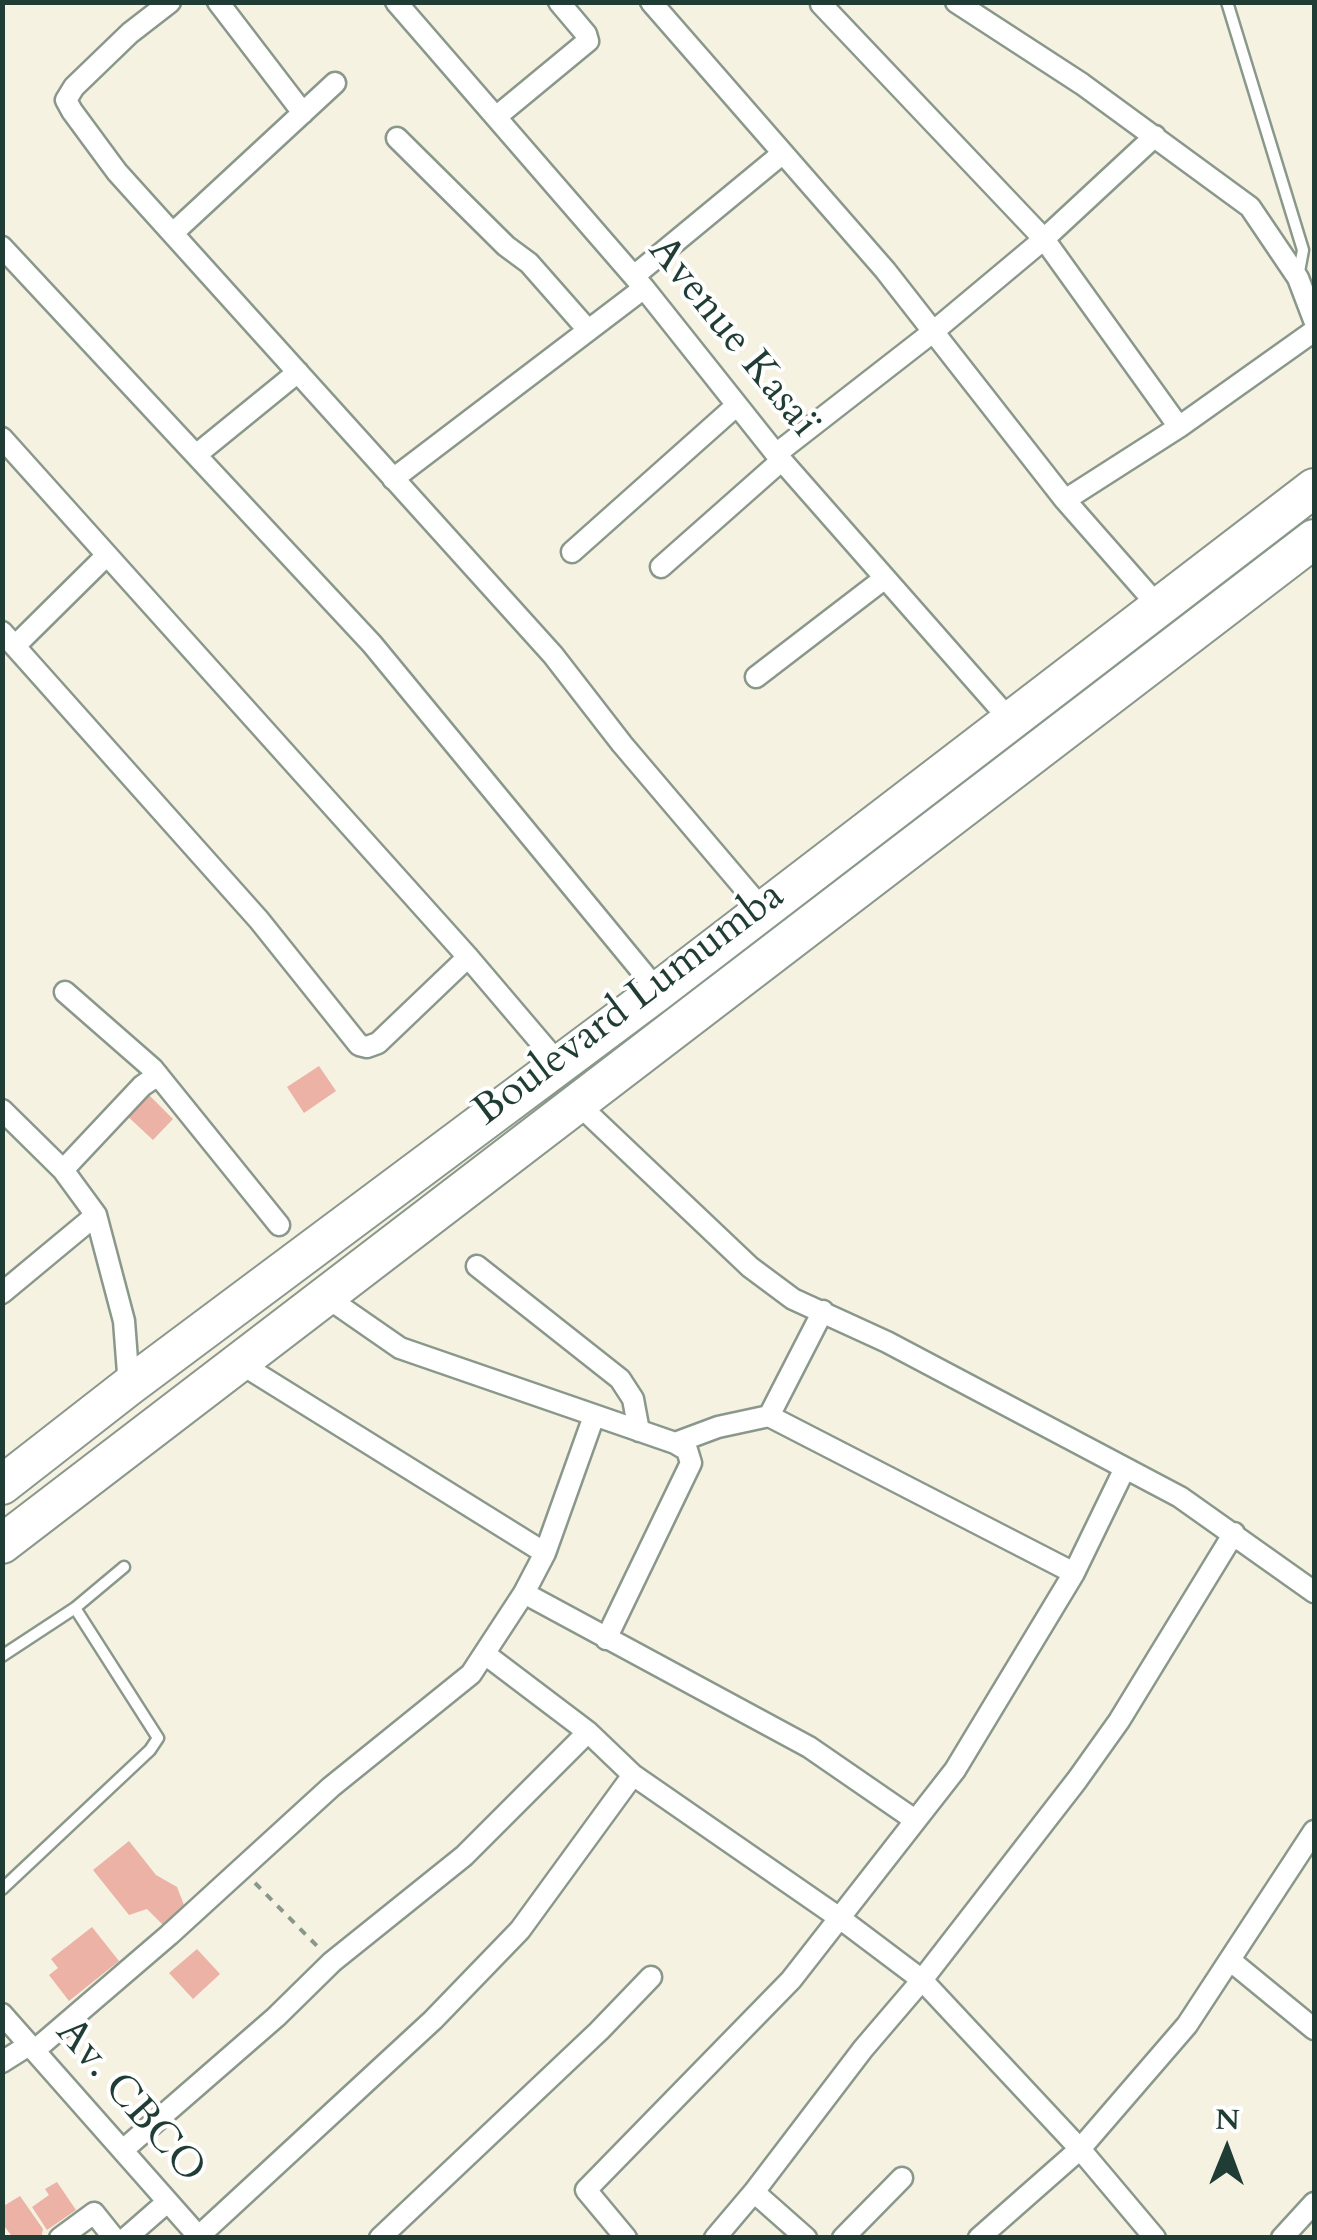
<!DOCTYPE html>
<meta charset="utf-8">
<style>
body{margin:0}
#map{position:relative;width:1317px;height:2240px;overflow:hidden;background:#f5f2e2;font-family:Cardo,serif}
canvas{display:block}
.frame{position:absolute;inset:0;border:5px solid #1f3d34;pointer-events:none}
.north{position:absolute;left:1177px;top:2100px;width:100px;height:100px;-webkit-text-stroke:8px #fff;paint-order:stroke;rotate:1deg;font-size:28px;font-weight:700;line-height:40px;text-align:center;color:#1f3d34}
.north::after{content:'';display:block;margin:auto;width:35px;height:45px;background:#1f3d34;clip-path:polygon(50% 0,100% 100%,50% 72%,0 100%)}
</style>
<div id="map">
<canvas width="1317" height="2240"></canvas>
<div class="frame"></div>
<div class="north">N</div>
</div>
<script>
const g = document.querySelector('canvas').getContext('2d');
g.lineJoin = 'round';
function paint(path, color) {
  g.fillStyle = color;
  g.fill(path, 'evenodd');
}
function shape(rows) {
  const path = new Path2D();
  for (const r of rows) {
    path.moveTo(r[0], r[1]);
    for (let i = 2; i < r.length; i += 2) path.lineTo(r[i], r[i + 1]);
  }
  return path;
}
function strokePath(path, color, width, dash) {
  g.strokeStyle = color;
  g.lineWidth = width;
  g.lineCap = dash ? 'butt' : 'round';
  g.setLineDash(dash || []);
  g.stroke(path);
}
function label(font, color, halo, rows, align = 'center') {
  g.font = font + ' Cardo,serif';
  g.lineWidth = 8;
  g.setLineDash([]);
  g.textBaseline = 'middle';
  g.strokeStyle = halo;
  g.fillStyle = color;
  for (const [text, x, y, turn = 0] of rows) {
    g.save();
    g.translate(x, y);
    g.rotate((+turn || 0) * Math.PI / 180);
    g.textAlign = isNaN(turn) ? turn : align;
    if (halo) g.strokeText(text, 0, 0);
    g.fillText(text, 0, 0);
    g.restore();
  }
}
const building = shape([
 [319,1066,336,1091,304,1113,287,1087],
 [145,1091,173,1119,153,1140,124,1113],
 [129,1841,156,1875,177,1887,184,1905,163,1925,147,1909,129,1915,93,1870],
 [92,1927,119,1961,69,2001,49,1975,58,1968,51,1959],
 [197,1949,220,1974,193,1999,169,1973],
 [57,2182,76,2210,47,2230,32,2207,49,2195,45,2189],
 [20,2196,43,2229,41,2238,13,2238,2,2223,2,2207]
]);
const path = shape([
 [255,1883,318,1947]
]);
const lane = shape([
 [1227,2,1303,250,1298,277],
 [2,1656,75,1608,124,1567],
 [2,1889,150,1750,158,1738,75,1608]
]);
const street = shape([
 [170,2,130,33,74,87,66,100,72,111,117,172,553,655,622,744,763,910],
 [218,2,303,113],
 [396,2,644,288,776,454,1010,720],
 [651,2,885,270,1065,500,1159,607],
 [956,2,1082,84,1250,207,1298,278,1314,320],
 [821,4,1044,239,1179,427],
 [496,117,588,41,586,34,559,2],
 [397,138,506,246,529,263,588,330],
 [173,233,335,83],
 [2,247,372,644,658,991],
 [634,276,783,153],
 [2,438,468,957,559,1064],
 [776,454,934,331,1044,239,1155,136],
 [196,455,298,372],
 [393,479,644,288],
 [1065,500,1179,427,1314,331],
 [572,552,737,405],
 [661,567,782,460],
 [2,632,259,920,359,1045,367,1047,378,1043,468,957],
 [15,646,107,555],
 [756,677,885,578],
 [65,992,153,1069,279,1225],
 [576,1102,750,1267,793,1299,887,1342,1180,1497,1314,1592],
 [2,1110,63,1170,96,1215,124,1321,129,1386],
 [63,1170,142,1086,158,1075],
 [477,1266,620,1379,633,1399,639,1431],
 [2,1293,96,1215],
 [325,1296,400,1348,675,1443,687,1450,691,1463,606,1639],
 [238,1362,545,1553],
 [769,1416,823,1311],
 [675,1443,718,1427,769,1416,1074,1573],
 [524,1593,809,1747,915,1820],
 [485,1654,588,1732,633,1775,841,1919,922,1980,1080,2149,1155,2238],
 [1231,1961,1314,2029],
 [2,2014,200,2238],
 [35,2050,169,1935,331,1787,471,1674,524,1593,545,1553,594,1416],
 [2,2062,29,2045],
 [123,2150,276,2017,332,1962,464,1856,588,1732],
 [754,2192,806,2238],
 [199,2236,433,2020,520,1930,633,1775],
 [60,2238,94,2213,114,2238],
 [126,2238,166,2203],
 [380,2238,599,2031,651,1977],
 [626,2238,586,2190,791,1980,955,1770,1074,1573,1125,1468],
 [715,2238,754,2192,863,2049,922,1980,1077,1780,1119,1721,1234,1533],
 [843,2238,902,2178],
 [979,2238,1080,2149,1187,2025,1314,1831],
 [1282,2238,1314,2203]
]);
const highway = shape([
 [2,1485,129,1386,658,991,1314,488],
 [2,1544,1314,539]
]);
const streetNames = [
 ["Avenue Kasaï",732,338,51],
 ["Boulevard Lumumba",630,1005,-37],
 ["Av. CBCO",129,2102,49]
];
paint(building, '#ebb2a5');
strokePath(lane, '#8a988b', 15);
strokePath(street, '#8a988b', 25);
strokePath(highway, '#8a988b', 42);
strokePath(path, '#8a988b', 4, [8, 8]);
strokePath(lane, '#fff', 10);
strokePath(street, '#fff', 20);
strokePath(highway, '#fff', 38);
label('42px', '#1f3d34', '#fff', streetNames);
</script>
